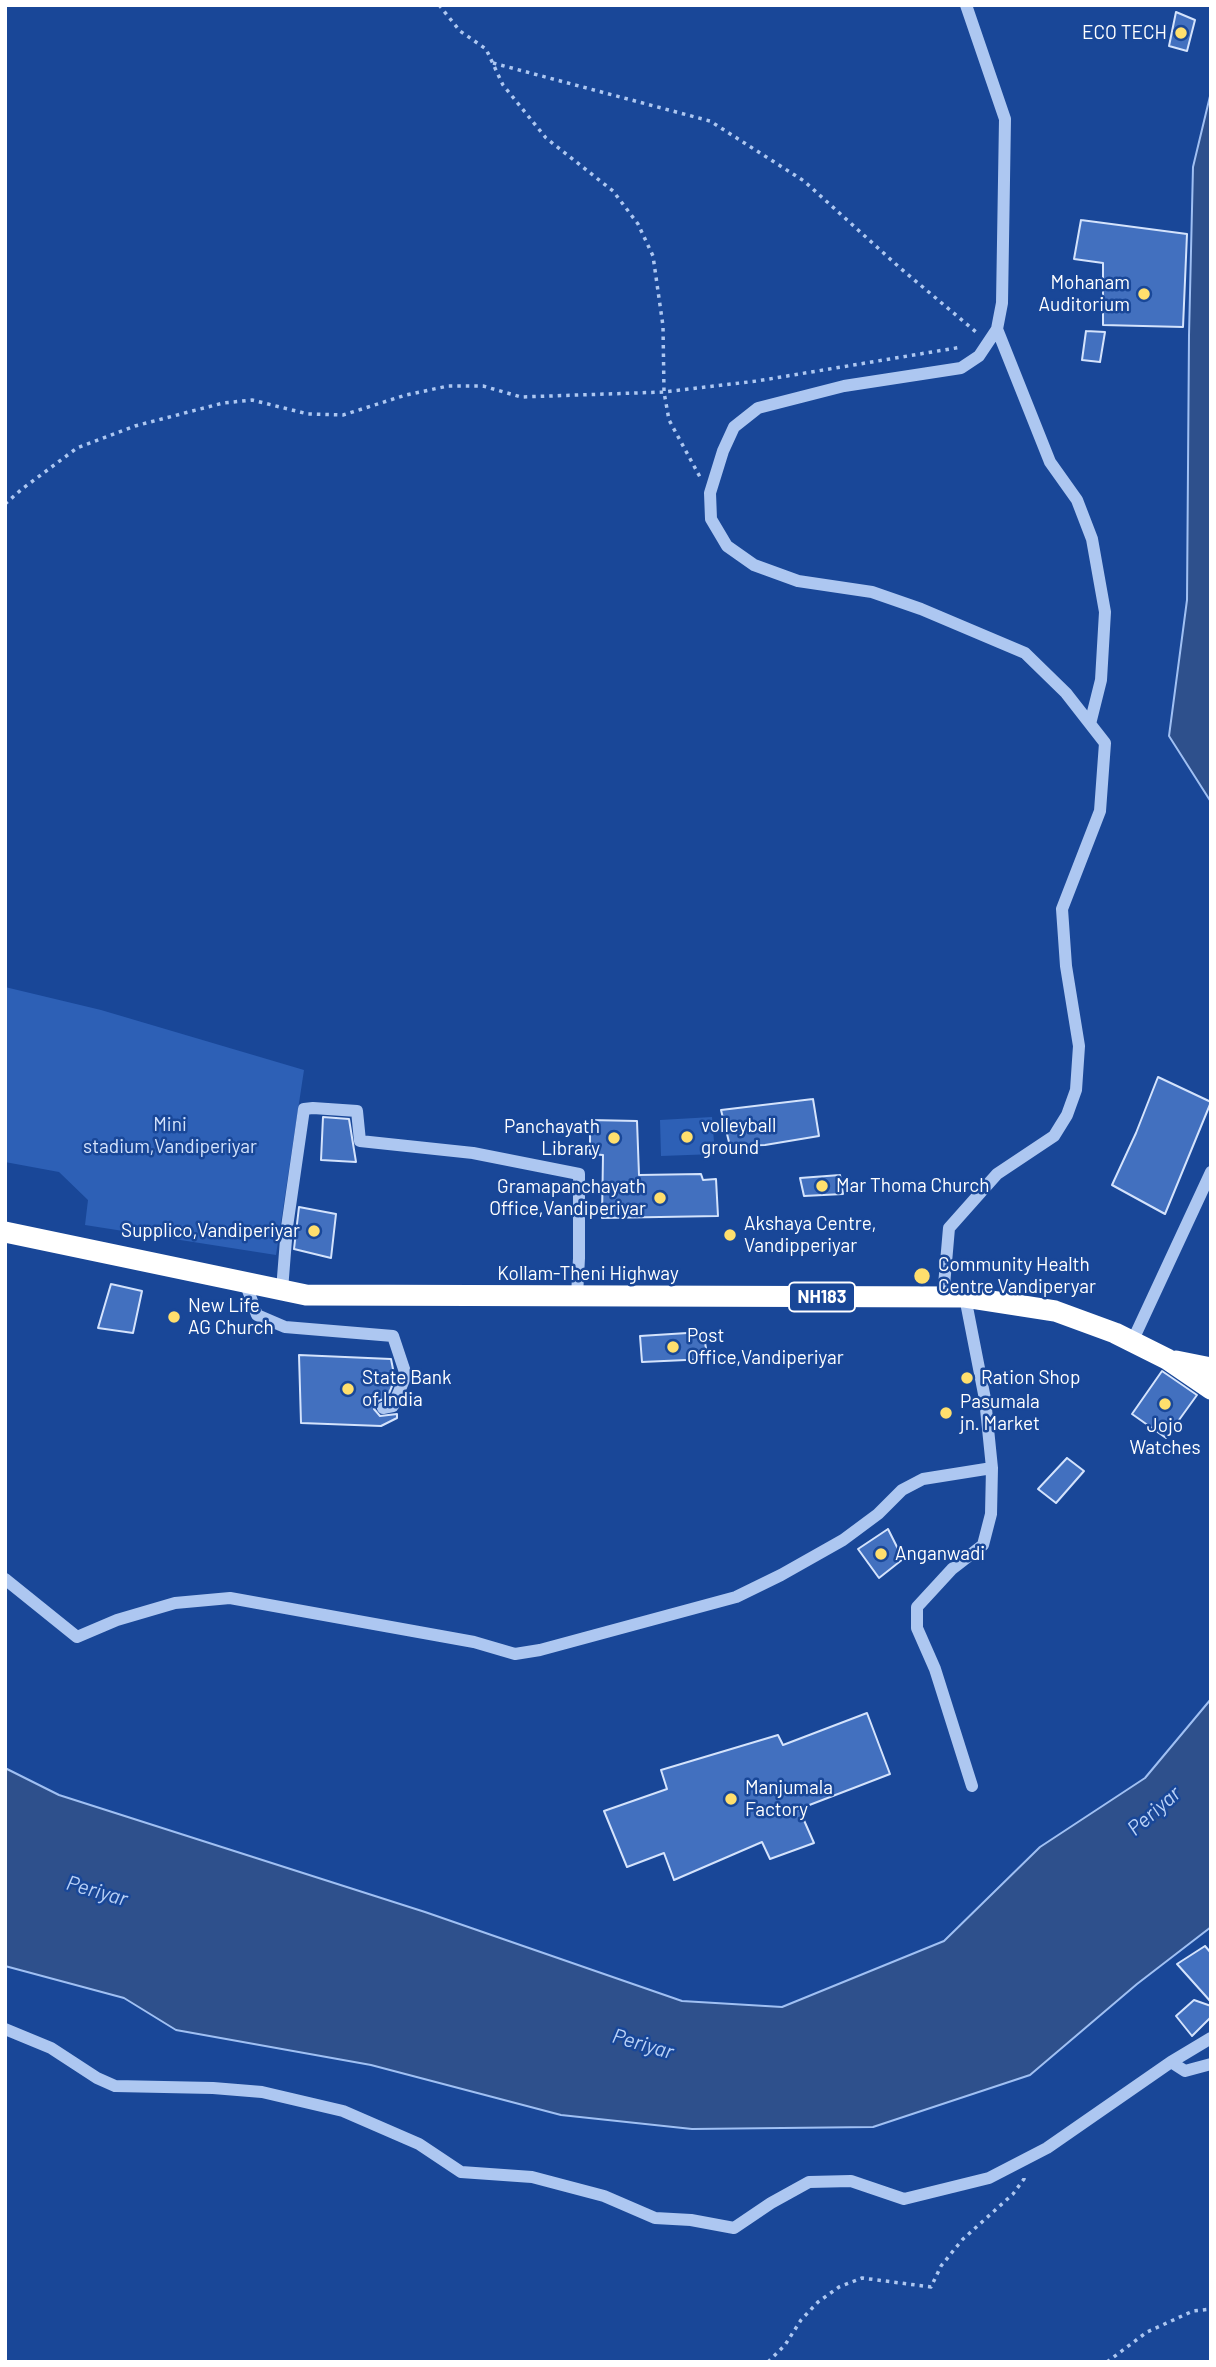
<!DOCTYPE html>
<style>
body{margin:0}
#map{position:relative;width:1216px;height:2367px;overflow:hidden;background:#194798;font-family:Barlow,sans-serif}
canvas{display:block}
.frame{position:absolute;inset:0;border:7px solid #fff;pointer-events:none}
</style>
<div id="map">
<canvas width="1216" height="2367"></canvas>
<div class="frame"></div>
</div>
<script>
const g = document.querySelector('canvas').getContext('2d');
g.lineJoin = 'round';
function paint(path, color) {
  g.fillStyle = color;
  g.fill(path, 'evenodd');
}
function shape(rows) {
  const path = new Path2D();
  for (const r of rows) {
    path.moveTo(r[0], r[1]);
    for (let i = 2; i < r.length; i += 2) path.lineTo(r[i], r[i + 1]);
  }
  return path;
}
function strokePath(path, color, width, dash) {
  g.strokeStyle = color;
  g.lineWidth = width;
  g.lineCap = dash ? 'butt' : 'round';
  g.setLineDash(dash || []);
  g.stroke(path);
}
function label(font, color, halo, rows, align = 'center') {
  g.font = font + ' Barlow,sans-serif';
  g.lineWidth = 5;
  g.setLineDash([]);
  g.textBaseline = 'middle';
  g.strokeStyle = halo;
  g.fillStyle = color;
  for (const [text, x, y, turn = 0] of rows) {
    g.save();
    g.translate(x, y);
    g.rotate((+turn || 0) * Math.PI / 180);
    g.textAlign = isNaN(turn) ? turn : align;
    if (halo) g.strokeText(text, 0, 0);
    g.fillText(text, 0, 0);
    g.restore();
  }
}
const green = shape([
 [5,987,101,1010,304,1070,276,1255,85,1225,88,1200,59,1172,5,1162],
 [712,1117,715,1154,661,1156,660,1120]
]);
const water = shape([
 [1211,92,1211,802,1169,736,1187,600,1189,335,1193,167,1211,92],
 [1211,1699,1211,1927,1137,1984,1030,2075,873,2127,692,2129,561,2115,371,2065,176,2030,124,1998,5,1966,5,1768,59,1795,425,1912,682,2001,782,2007,944,1941,1040,1847,1145,1778,1211,1699]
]);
const building = shape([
 [1176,12,1195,20,1187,51,1169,46,1176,12],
 [1081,220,1187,234,1183,327,1103,325,1103,263,1074,259,1081,220],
 [1086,331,1105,332,1100,362,1082,360,1086,331],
 [1158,1077,1211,1102,1165,1214,1112,1185,1136,1133,1158,1077],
 [813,1099,819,1136,765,1145,730,1146,721,1110,813,1099],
 [323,1117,349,1119,356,1162,321,1160,323,1117],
 [590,1120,637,1121,639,1175,701,1174,703,1180,716,1179,718,1216,602,1218,603,1155,590,1154,590,1120],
 [840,1175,843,1194,804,1196,800,1178,840,1175],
 [299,1207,336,1214,331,1258,294,1249,299,1207],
 [111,1284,142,1291,133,1333,98,1328,111,1284],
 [703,1332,708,1359,642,1362,640,1336,703,1332],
 [299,1355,391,1359,395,1379,387,1398,378,1401,374,1409,380,1416,397,1414,397,1418,381,1426,301,1423,299,1355],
 [1162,1371,1197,1395,1166,1438,1132,1414,1162,1371],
 [1067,1458,1084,1471,1056,1503,1038,1489,1067,1458],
 [888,1529,903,1559,879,1578,858,1549,888,1529],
 [867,1713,890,1774,799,1809,814,1843,770,1859,762,1842,674,1880,664,1853,627,1867,604,1811,667,1789,661,1770,778,1735,783,1745,867,1713],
 [1205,1946,1211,1953,1211,2002,1177,1964,1205,1946],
 [1194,2000,1211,2006,1211,2017,1192,2036,1176,2016,1194,2000]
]);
const path = shape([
 [439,5,460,31,486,49,503,85,546,138,613,191,638,224,653,256,663,326,664,392,669,420,700,477],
 [493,63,710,121,804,181,899,267,976,332],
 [5,504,22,489,77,448,135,426,223,403,252,400,308,414,343,415,406,395,448,386,483,386,521,397,664,392,757,381,962,347],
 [768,2362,785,2345,801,2320,818,2302,839,2287,862,2278,931,2287,941,2266,962,2240,1013,2194,1024,2179,1024,2176],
 [1107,2362,1147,2332,1193,2311,1211,2309]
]);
const minor = shape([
 [997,329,1050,462,1077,500,1092,539,1105,612,1101,680,1090,724],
 [245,1282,257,1315,285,1327,393,1336,406,1375,393,1406,383,1408],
 [282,1290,287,1227,304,1109,313,1108,357,1111,360,1141,473,1153,579,1174,579,1258,577,1296],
 [943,1297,949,1228,997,1174,1054,1136,1067,1115,1076,1090,1079,1046,1066,966,1062,909,1100,811,1105,743,1066,693,1025,653,921,609,872,592,798,581,754,565,727,546,711,519,710,493,723,451,734,427,758,408,844,386,961,368,979,356,997,329,1002,303,1005,119,966,5],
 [965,1297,985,1399,992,1468,991,1514,983,1545,952,1569,917,1607,917,1628,935,1669,972,1786],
 [1132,1342,1211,1172],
 [5,1579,77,1637,117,1620,175,1603,230,1598,474,1642,515,1654,540,1650,736,1597,781,1575,843,1540,878,1514,902,1490,923,1479,992,1468],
 [5,2029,51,2048,97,2078,115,2086,213,2088,262,2092,343,2111,419,2144,461,2172,532,2177,604,2196,655,2218,691,2220,734,2228,771,2203,809,2182,851,2181,904,2199,989,2178,1047,2148,1171,2062,1211,2038],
 [1171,2062,1185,2071,1211,2064]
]);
const highway = shape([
 [5,1232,306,1295,965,1297,1055,1311,1115,1333,1167,1359,1211,1389],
 [1176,1361,1211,1368]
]);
const markers = [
 [1181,33,7,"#ffdf6d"],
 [1144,294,7,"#ffdf6d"],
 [687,1137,7,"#ffdf6d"],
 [614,1138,7,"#ffdf6d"],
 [822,1186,7,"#ffdf6d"],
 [660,1198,7,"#ffdf6d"],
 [314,1231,7,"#ffdf6d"],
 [730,1235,7,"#ffdf6d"],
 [922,1276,9,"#ffdf6d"],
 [174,1317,7,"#ffdf6d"],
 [673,1347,7,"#ffdf6d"],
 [967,1378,7,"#ffdf6d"],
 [348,1389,7,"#ffdf6d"],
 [1165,1404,7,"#ffdf6d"],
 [946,1413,7,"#ffdf6d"],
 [881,1554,7,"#ffdf6d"],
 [731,1799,7,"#ffdf6d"]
];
const shields = [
 [822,1297,66]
];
const shieldNames = [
 ["NH183",822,1297]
];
const poiNames = [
 ["ECO TECH",1167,33,"right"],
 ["Mohanam",1130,283,"right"],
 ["Auditorium",1130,305,"right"],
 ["volleyball",701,1126],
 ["ground",701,1148],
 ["Panchayath",600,1127,"right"],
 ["Library",600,1149,"right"],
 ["Mar Thoma Church",836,1186],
 ["Gramapanchayath",646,1187,"right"],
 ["Office,Vandiperiyar",646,1209,"right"],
 ["Akshaya Centre,",744,1224],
 ["Vandipperiyar",744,1246],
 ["Supplico,Vandiperiyar",300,1231,"right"],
 ["Community Health",938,1265],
 ["Centre Vandiperyar",938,1287],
 ["New Life",188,1306],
 ["AG Church",188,1328],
 ["Post",687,1336],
 ["Office,Vandiperiyar",687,1358],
 ["State Bank",362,1378],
 ["of India",362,1400],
 ["Ration Shop",981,1378],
 ["Pasumala",960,1402],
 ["jn. Market",960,1424],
 ["Jojo",1165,1426,"center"],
 ["Watches",1165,1448,"center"],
 ["Anganwadi",895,1554],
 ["Manjumala",745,1788],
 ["Factory",745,1810]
];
const parkNames = [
 ["Mini",170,1125],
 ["stadium,Vandiperiyar",170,1147]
];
const streetNames = [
 ["Kollam-Theni Highway",588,1274]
];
const waterNames = [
 ["Periyar",1154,1811,-41],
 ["Periyar",97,1891,16],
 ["Periyar",643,2044,16]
];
paint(green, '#2d60b6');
paint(water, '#2e508c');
strokePath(water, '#a0c0f3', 2);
paint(building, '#4270bf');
strokePath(building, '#d4e3fc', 2);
strokePath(path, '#adc7f1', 3.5, [3.5, 5]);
strokePath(minor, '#adc7f1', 12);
strokePath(highway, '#fff', 21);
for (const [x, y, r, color] of markers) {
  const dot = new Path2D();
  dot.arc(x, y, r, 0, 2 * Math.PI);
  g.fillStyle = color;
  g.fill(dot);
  strokePath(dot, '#194798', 2.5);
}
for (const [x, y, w] of shields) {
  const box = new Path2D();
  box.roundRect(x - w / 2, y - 14.5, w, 29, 5);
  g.fillStyle = '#194798';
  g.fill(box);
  strokePath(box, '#fff', 2);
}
label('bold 18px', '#fff', null, shieldNames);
label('19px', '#fff', '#194798', poiNames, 'left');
label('19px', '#d4e3fc', '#194798', parkNames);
label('19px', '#fff', '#194798', streetNames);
label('italic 21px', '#b9d1f7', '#194798', waterNames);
</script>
